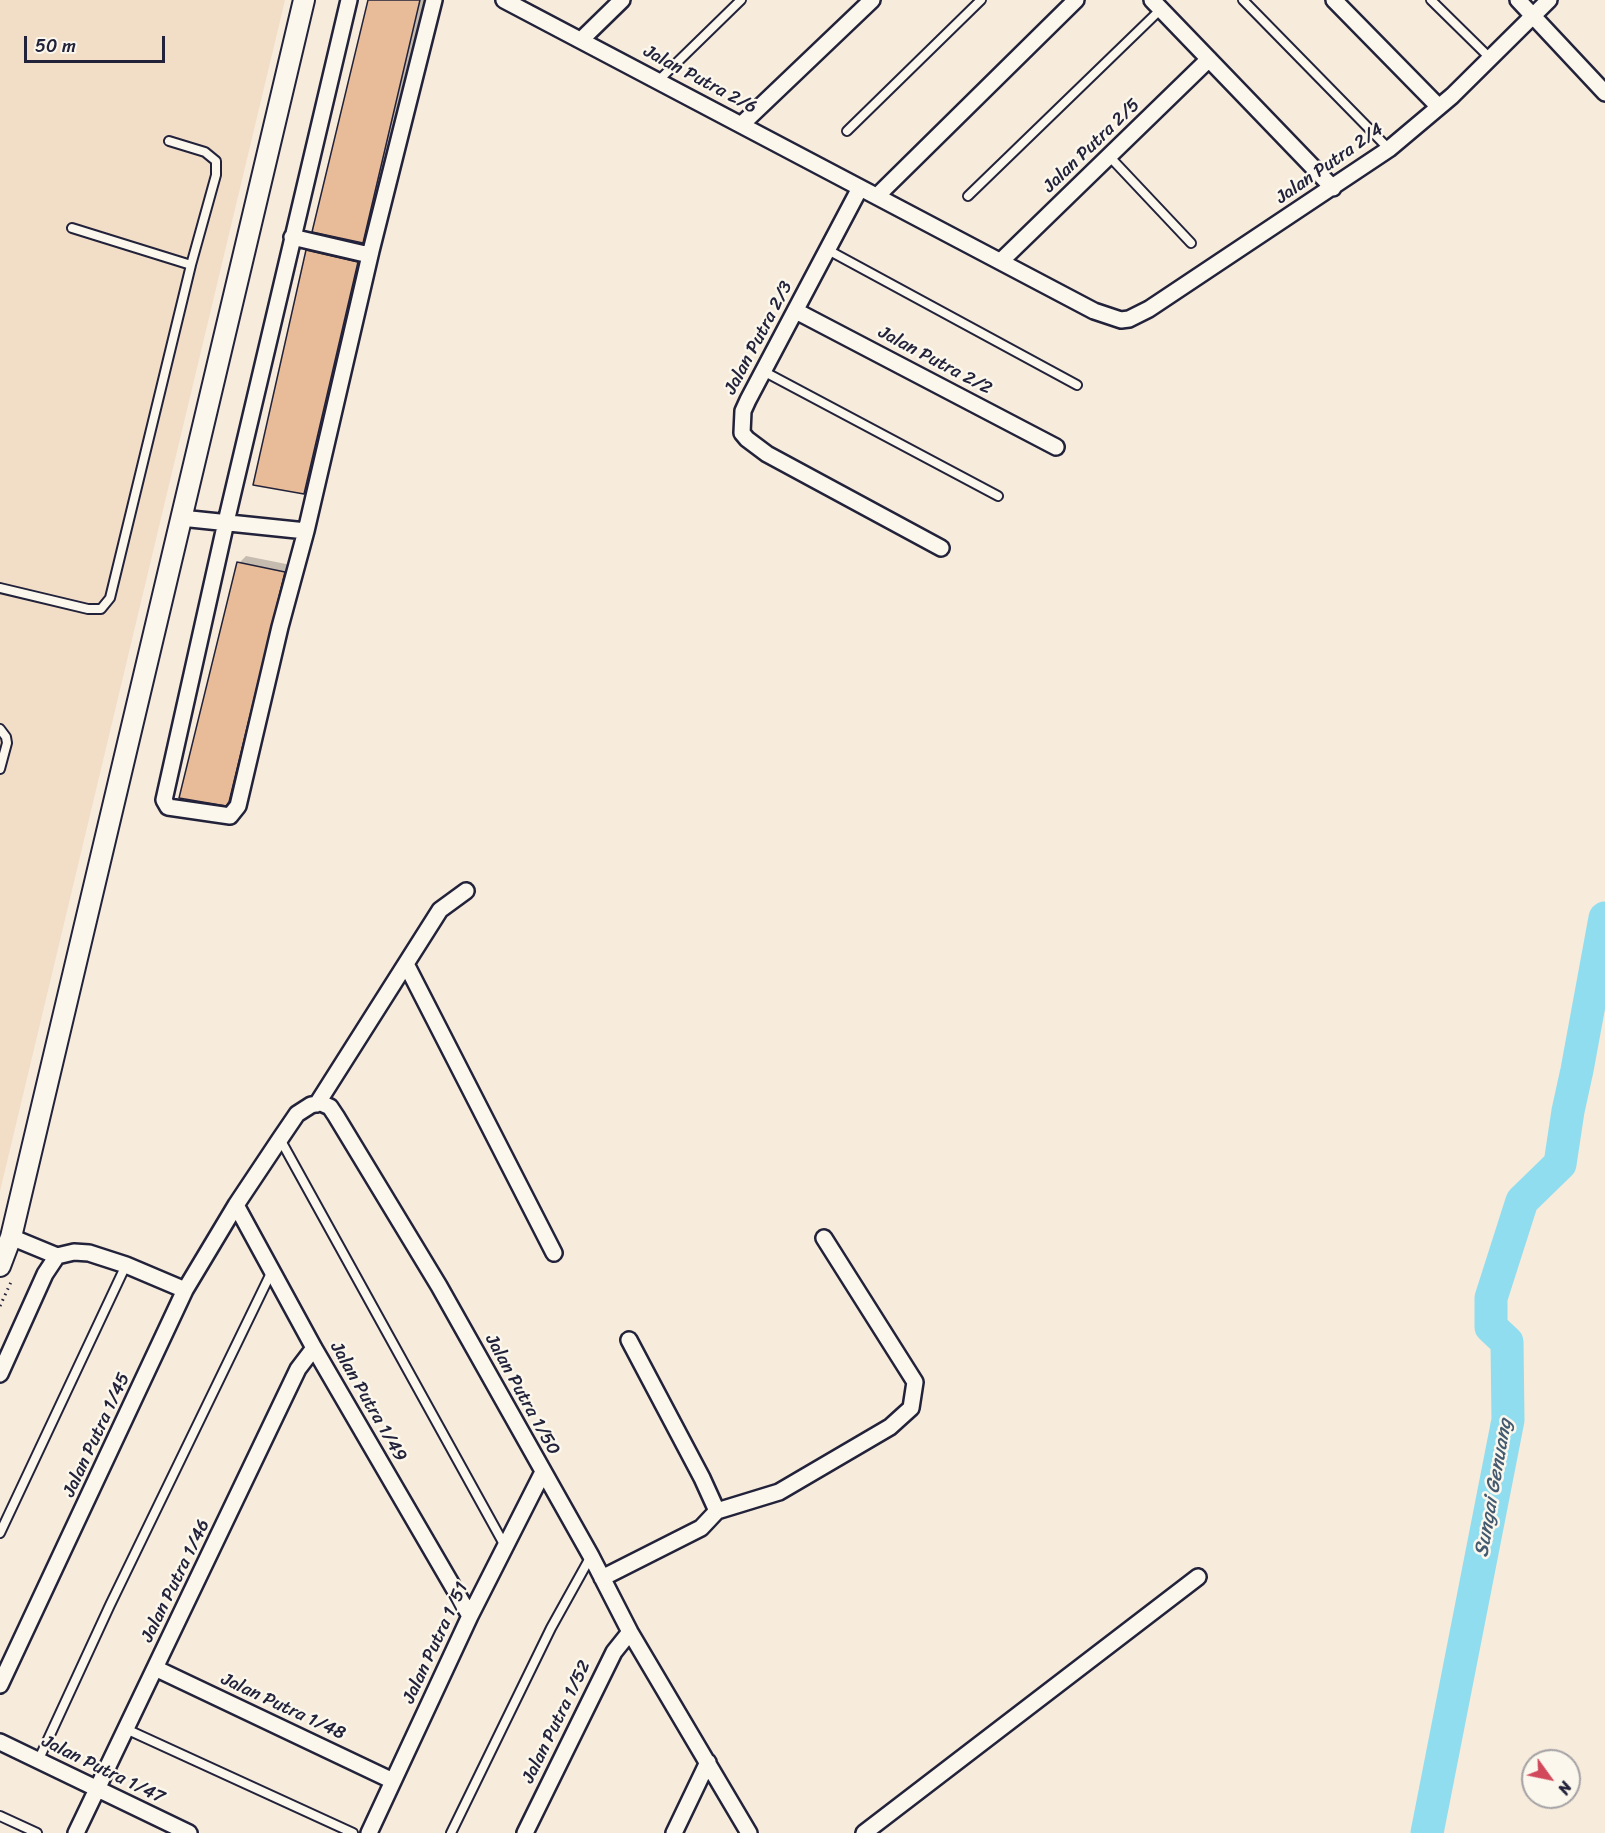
<!DOCTYPE html>
<style>
body{margin:0}
#map{position:relative;width:1605px;height:1833px;overflow:hidden;background:#f7ebdb;font-family:Sriracha,sans-serif}
canvas{display:block}
.north{position:absolute;left:1521px;top:1749px;width:60px;height:60px;box-sizing:border-box;background:#fbf7ec;border:2px solid #a4a2a5;border-radius:50%;rotate:123deg;font-size:16px;font-weight:700;line-height:24px;text-align:center;color:#22223b}
.north::after{content:'';display:block;margin:auto;width:21px;height:27px;background:#d1495b;clip-path:polygon(50% 0,100% 100%,50% 72%,0 100%)}
.scale{position:absolute;left:24px;top:36px;width:141px;height:27px;box-sizing:border-box;border:3px solid #22223b;border-top:0;padding-left:8px;font-size:18px;line-height:21px;white-space:nowrap;color:#22223b;-webkit-text-stroke:4px #fbf7ec;paint-order:stroke}
</style>
<div id="map">
<canvas width="1605" height="1833"></canvas>
<div class="north">N</div>
<div class="scale">50 m</div>
</div>
<script>
const g = document.querySelector('canvas').getContext('2d');
g.lineJoin = 'round';
function paint(path, color) {
  g.fillStyle = color;
  g.fill(path, 'evenodd');
}
function shape(rows) {
  const path = new Path2D();
  for (const r of rows) {
    path.moveTo(r[0], r[1]);
    for (let i = 2; i < r.length; i += 2) path.lineTo(r[i], r[i + 1]);
  }
  return path;
}
function strokePath(path, color, width, dash) {
  g.strokeStyle = color;
  g.lineWidth = width;
  g.lineCap = dash ? 'butt' : 'round';
  g.setLineDash(dash || []);
  g.stroke(path);
}
function label(font, color, halo, rows, align = 'center') {
  g.font = font + ' Sriracha,sans-serif';
  g.lineWidth = 5;
  g.setLineDash([]);
  g.textBaseline = 'middle';
  g.strokeStyle = halo;
  g.fillStyle = color;
  for (const [text, x, y, turn = 0] of rows) {
    g.save();
    g.translate(x, y);
    g.rotate((+turn || 0) * Math.PI / 180);
    g.textAlign = isNaN(turn) ? turn : align;
    if (halo) g.strokeText(text, 0, 0);
    g.fillText(text, 0, 0);
    g.restore();
  }
}
const built = shape([
 [0,0,285,0,0,1191]
]);
const shadow = shape([
 [369,0,425,0,369,235,362,242],
 [315,244,365,256,311,486,304,493,308,251],
 [246,556,291,565,233,797,225,804,239,563]
]);
const river = shape([
 [1427,1833,1508,1420,1507,1342,1491,1327,1491,1298,1522,1201,1560,1164,1568,1111,1577,1070,1605,918]
]);
const building = shape([
 [368,0,420,0,363,243,312,232,368,0],
 [306,250,358,262,304,494,253,485,306,250],
 [237,562,285,572,229,802,226,806,179,798,237,562]
]);
const path = shape([
 [0,1306,11,1282]
]);
const service = shape([
 [1243,0,1389,149],
 [1431,0,1490,58],
 [659,80,741,0],
 [847,131,981,0],
 [1109,156,1191,243],
 [968,196,1161,9],
 [72,228,191,265],
 [828,250,1077,385],
 [763,371,998,496],
 [0,588,88,609,101,609,110,598,191,265,216,175,216,161,205,152,169,141],
 [0,729,6,737,7,743,0,769],
 [280,1139,505,1546],
 [0,1533,126,1265],
 [126,1729,353,1833],
 [38,1761,110,1605,271,1273],
 [0,1816,37,1833],
 [451,1833,551,1628,591,1556]
]);
const minor = shape([
 [349,0,226,522,164,800,168,807,230,816,238,806,280,627,306,531,371,251],
 [504,0,1094,311,1121,320,1129,319,1149,309,1389,149,1452,96,1549,0],
 [1152,0,1333,188],
 [1334,0,1439,107],
 [1518,0,1605,93],
 [581,40,622,0],
 [742,124,872,0],
 [860,188,748,400,743,411,742,433,747,439,767,454,941,548],
 [877,196,1076,0],
 [292,237,365,254,371,251,434,0],
 [1001,261,1209,59],
 [796,311,1056,447],
 [181,518,306,531],
 [406,964,554,1253],
 [317,1104,440,910,466,891],
 [236,1205,314,1348,470,1616],
 [11,1237,57,1256,74,1252,89,1253,126,1265,185,1290],
 [0,1374,45,1274,57,1256],
 [717,1511,779,1492,890,1427,911,1408,915,1382,824,1238],
 [602,1578,701,1528,717,1511,702,1478,629,1340],
 [155,1668,393,1781],
 [0,1685,185,1290,236,1205,280,1139,297,1114,311,1105,321,1103,330,1107,336,1116,439,1286,591,1556,630,1632,749,1833],
 [0,1742,189,1833],
 [76,1833,298,1369,314,1348],
 [369,1833,470,1616,543,1472],
 [525,1833,614,1652,630,1632],
 [674,1833,708,1762],
 [864,1833,1198,1577]
]);
const tertiary = shape([
 [0,1266,11,1237,304,0]
]);
const streetNames = [
 ["Jalan Putra 2/6",700,80,28],
 ["Jalan Putra 2/5",1092,146,-44],
 ["Jalan Putra 2/4",1330,164,-35],
 ["Jalan Putra 2/3",759,338,-62],
 ["Jalan Putra 2/2",935,361,28],
 ["Jalan Putra 1/50",522,1395,61],
 ["Jalan Putra 1/49",368,1402,60],
 ["Jalan Putra 1/45",97,1435,-65],
 ["Jalan Putra 1/46",176,1581,-64],
 ["Jalan Putra 1/51",436,1643,-65],
 ["Jalan Putra 1/48",283,1707,25],
 ["Jalan Putra 1/52",557,1722,-64],
 ["Jalan Putra 1/47",103,1770,26]
];
const waterNames = [
 ["Sungai Genuang",1494,1488,-80]
];
paint(built, '#f2ddc7');
paint(shadow, '#0003');
strokePath(river, '#90ddef', 33);
paint(building, '#e8bc98');
strokePath(building, '#22223b', 1.5);
strokePath(service, '#22223b', 12);
strokePath(minor, '#22223b', 20);
strokePath(tertiary, '#22223b', 24);
strokePath(path, '#22223b', 3, [1.5, 4.5]);
strokePath(service, '#fbf7ec', 8);
strokePath(minor, '#fbf7ec', 15);
strokePath(tertiary, '#fbf7ec', 20);
label('18px', '#22223b', '#fbf7ec', streetNames);
label('italic 20px', '#435a71', '#fbf7ec', waterNames);
</script>
